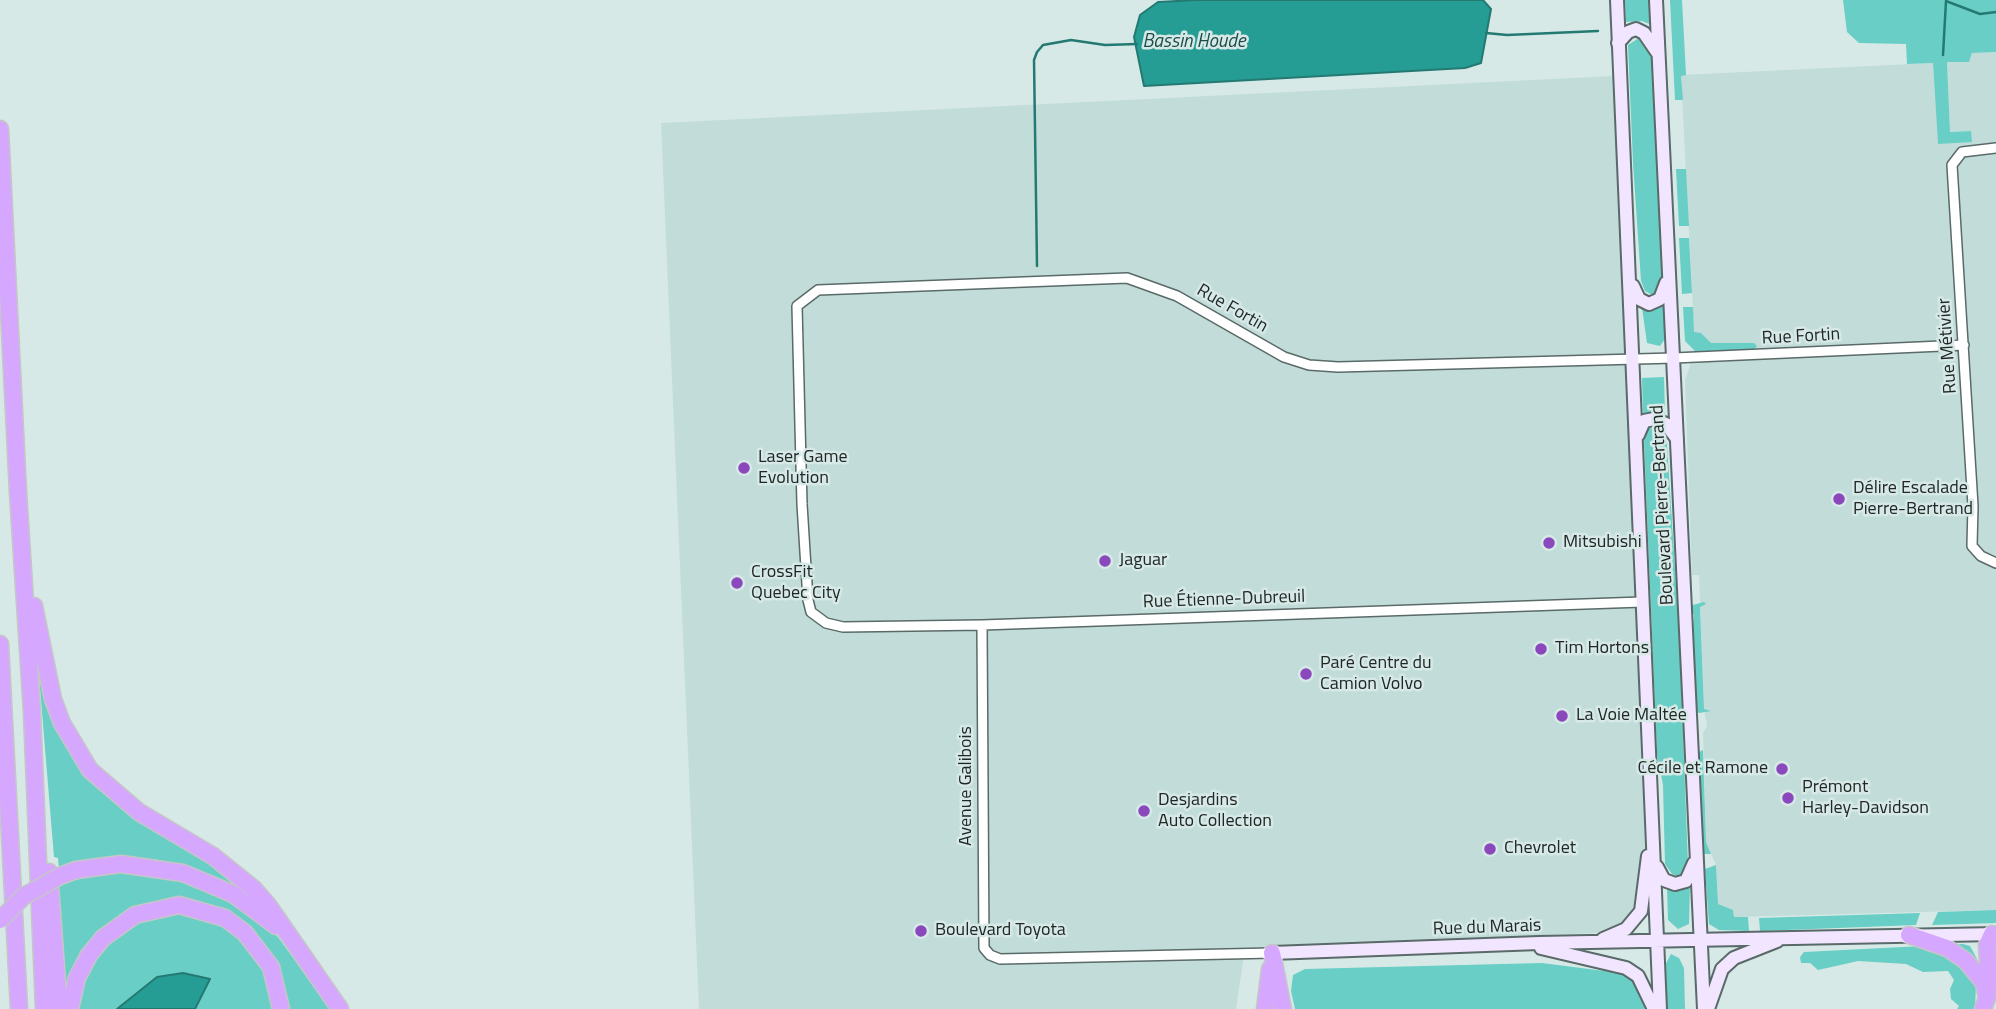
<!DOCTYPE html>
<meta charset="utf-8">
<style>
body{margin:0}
canvas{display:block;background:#d6e9e6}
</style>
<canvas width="1996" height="1009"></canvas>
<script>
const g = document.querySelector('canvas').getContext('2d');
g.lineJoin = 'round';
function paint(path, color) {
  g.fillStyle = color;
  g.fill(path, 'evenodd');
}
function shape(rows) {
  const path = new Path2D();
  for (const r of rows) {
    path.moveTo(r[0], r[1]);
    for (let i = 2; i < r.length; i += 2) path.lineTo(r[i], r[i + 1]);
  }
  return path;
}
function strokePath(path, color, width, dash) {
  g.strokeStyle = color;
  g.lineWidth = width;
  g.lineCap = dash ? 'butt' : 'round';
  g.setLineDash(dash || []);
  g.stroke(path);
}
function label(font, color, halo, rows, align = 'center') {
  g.font = font + ' "Titillium Web",sans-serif';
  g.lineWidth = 5;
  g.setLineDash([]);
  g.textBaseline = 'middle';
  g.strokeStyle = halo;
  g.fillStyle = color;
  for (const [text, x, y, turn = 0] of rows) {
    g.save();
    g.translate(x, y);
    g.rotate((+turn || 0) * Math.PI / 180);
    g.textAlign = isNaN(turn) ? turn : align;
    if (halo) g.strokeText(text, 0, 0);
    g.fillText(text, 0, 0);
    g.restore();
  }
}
const built = shape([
 [1996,52,1996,910,1734,917,1730,910,1718,904,1716,865,1706,842,1703,733,1707,726,1704,709,1699,575,1692,575,1685,380,1695,351,1681,75,1933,63,1938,143,1971,142,1971,131,1950,132,1947,62,1969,62,1972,53],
 [1613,76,1648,897,1618,932,1245,949,1236,1009,699,1009,661,123]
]);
const green = shape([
 [1625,0,1651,0,1652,25,1642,21,1626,22],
 [1670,0,1682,0,1686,75,1681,76,1683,100,1675,100],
 [1843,0,1996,0,1996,52,1972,53,1969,62,1947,62,1950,132,1971,131,1972,142,1938,144,1933,63,1907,64,1906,44,1859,43,1847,32],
 [1639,38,1651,47,1657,96,1663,281,1654,296,1645,291,1641,281,1633,163,1628,45],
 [1676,169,1686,169,1689,226,1679,226],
 [1679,238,1689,238,1692,293,1682,294],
 [1641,301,1658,308,1665,302,1667,336,1660,346,1647,343],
 [1683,307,1693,307,1694,332,1701,333,1711,343,1754,343,1757,346,1754,350,1695,351,1685,341],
 [1664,377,1665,414,1643,416,1642,378],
 [1657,425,1665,436,1667,445,1679,630,1688,864,1684,874,1679,877,1672,874,1665,864,1663,785,1657,754,1644,441,1648,429],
 [1704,602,1706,604,1700,607,1704,709,1711,711,1699,713,1694,710,1692,647,1694,615,1689,606],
 [43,675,75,756,253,896,250,899,216,878,185,866,153,859,101,858,59,869,58,858,54,857,39,676],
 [1703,750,1706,842,1711,854,1705,854,1700,851,1697,753],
 [1716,865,1718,904,1733,910,1734,917,1748,917,1749,931,1719,930,1709,924,1705,869],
 [123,870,201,884,253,914,278,937,330,1009,288,1009,278,964,251,928,217,907,178,900,127,912,110,922,98,934,67,996,63,996,56,884],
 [1690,885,1689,924,1678,929,1668,920,1667,886,1683,889],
 [1996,910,1996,923,1932,925,1938,912],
 [164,913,198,915,228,929,255,951,267,973,274,1009,76,1009,82,983,96,956,112,938,141,919],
 [1920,913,1916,925,1760,931,1759,918],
 [1963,944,1970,946,1977,959,1975,1009,1957,1009,1959,1006,1951,999,1950,989,1954,980,1948,971,1923,972,1906,964,1858,961,1818,970,1810,963,1801,963,1800,957,1804,952],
 [1671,954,1679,958,1684,968,1685,1009,1666,1009,1664,967],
 [1542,963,1620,973,1631,979,1641,992,1645,1009,1295,1009,1291,991,1293,975,1305,969]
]);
const water = shape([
 [1196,0,1483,0,1491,9,1481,63,1465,68,1144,86,1134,37,1140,15,1158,2,1196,0],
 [183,973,210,979,195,1009,117,1009,157,977,183,973]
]);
const stream = shape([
 [1946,1,1980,14,1996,12],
 [1486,33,1507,35,1598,31],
 [1943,55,1946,1],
 [1037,266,1034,60,1037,52,1043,45,1071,40,1105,45,1137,44]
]);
const street = shape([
 [1996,148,1962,152,1952,165,1973,506,1972,546,1981,556,1996,563],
 [1642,602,982,625,843,627,826,623,811,612,808,600,802,504,797,306,818,290,1127,278,1177,296,1284,357,1309,365,1338,367,1674,358,1964,345],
 [982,625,984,948,990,955,1000,959,1272,953]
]);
const secondary = shape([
 [1617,0,1660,1009],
 [1656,0,1704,1009],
 [1618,43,1628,32,1636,29,1644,33,1657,52],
 [1633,286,1639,299,1649,304,1660,299,1666,283],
 [1638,435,1644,421,1654,419,1666,424,1677,439],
 [1657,867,1664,880,1675,884,1686,881,1694,863],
 [1603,939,1626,929,1641,911,1648,856],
 [1541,948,1626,968,1638,976,1654,1009],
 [1272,953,1539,943,1996,934],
 [1708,1009,1722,969,1734,958,1777,941]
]);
const highway = shape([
 [0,129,18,492,32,712,44,1009],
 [34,606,53,699,62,723,90,770,139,812,213,856,254,889,268,905,340,1009],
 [0,644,19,1009],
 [49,872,59,1009],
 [60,876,76,870,121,864,183,873,233,894,276,926],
 [1909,935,1947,948,1966,961,1984,983,1987,998],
 [1272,953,1283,1009],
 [70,1009,77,978,89,955,103,938,135,915,179,905,225,918,245,933,271,967,281,1009],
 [1265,1009,1270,969],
 [1983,1009,1987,998,1989,974,1987,945,1992,934,1996,939]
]);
const highwayBridge = shape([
 [0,920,24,896,60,876]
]);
const markers = [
 [744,468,7,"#8a48bc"],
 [1839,499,7,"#8a48bc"],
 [1549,543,7,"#8a48bc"],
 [1105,561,7,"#8a48bc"],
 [737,583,7,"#8a48bc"],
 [1541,649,7,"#8a48bc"],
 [1306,674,7,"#8a48bc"],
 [1562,716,7,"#8a48bc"],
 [1782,769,7,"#8a48bc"],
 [1788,798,7,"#8a48bc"],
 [1144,811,7,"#8a48bc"],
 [1490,849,7,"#8a48bc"],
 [921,931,7,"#8a48bc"]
];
const streetNames = [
 ["Rue Fortin",1232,309,30],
 ["Rue Fortin",1801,337,-3],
 ["Rue Métivier",1948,346,-94],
 ["Boulevard Pierre-Bertrand",1663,505,-93],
 ["Rue Étienne-Dubreuil",1224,600,-2],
 ["Avenue Galibois",967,786,-90],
 ["Rue du Marais",1487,928,-2]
];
const poiNames = [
 ["Laser Game",758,458],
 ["Evolution",758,479],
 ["Délire Escalade",1853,489],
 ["Pierre-Bertrand",1853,510],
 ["Mitsubishi",1563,543],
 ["Jaguar",1119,561],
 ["CrossFit",751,573],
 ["Quebec City",751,594],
 ["Tim Hortons",1555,649],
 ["Paré Centre du",1320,664],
 ["Camion Volvo",1320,685],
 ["La Voie Maltée",1576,716],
 ["Cécile et Ramone",1768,769,"right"],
 ["Prémont",1802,788],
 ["Harley-Davidson",1802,809],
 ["Desjardins",1158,801],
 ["Auto Collection",1158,822],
 ["Chevrolet",1504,849],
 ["Boulevard Toyota",935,931]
];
const waterNames = [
 ["Bassin Houde",1194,42]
];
paint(built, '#c2ddd9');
paint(green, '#69cec5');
paint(water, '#269d94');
strokePath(water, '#247a73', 2);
strokePath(stream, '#247a73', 2.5);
strokePath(street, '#596a68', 12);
strokePath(secondary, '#596a68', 16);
strokePath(highway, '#c5c7c7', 19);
strokePath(street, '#fff', 9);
strokePath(secondary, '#f2e5ff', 12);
strokePath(highway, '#d5a7fe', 16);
strokePath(highwayBridge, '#c5c7c7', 19, []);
strokePath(highwayBridge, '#d5a7fe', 16);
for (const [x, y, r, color] of markers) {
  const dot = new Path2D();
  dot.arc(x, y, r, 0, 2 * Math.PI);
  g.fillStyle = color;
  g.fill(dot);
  strokePath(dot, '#d6e9e6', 2.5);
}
label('18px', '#202726', '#d6e9e6', streetNames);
label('18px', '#202726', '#d6e9e6', poiNames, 'left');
label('italic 19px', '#1d4d49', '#d6e9e6', waterNames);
</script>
